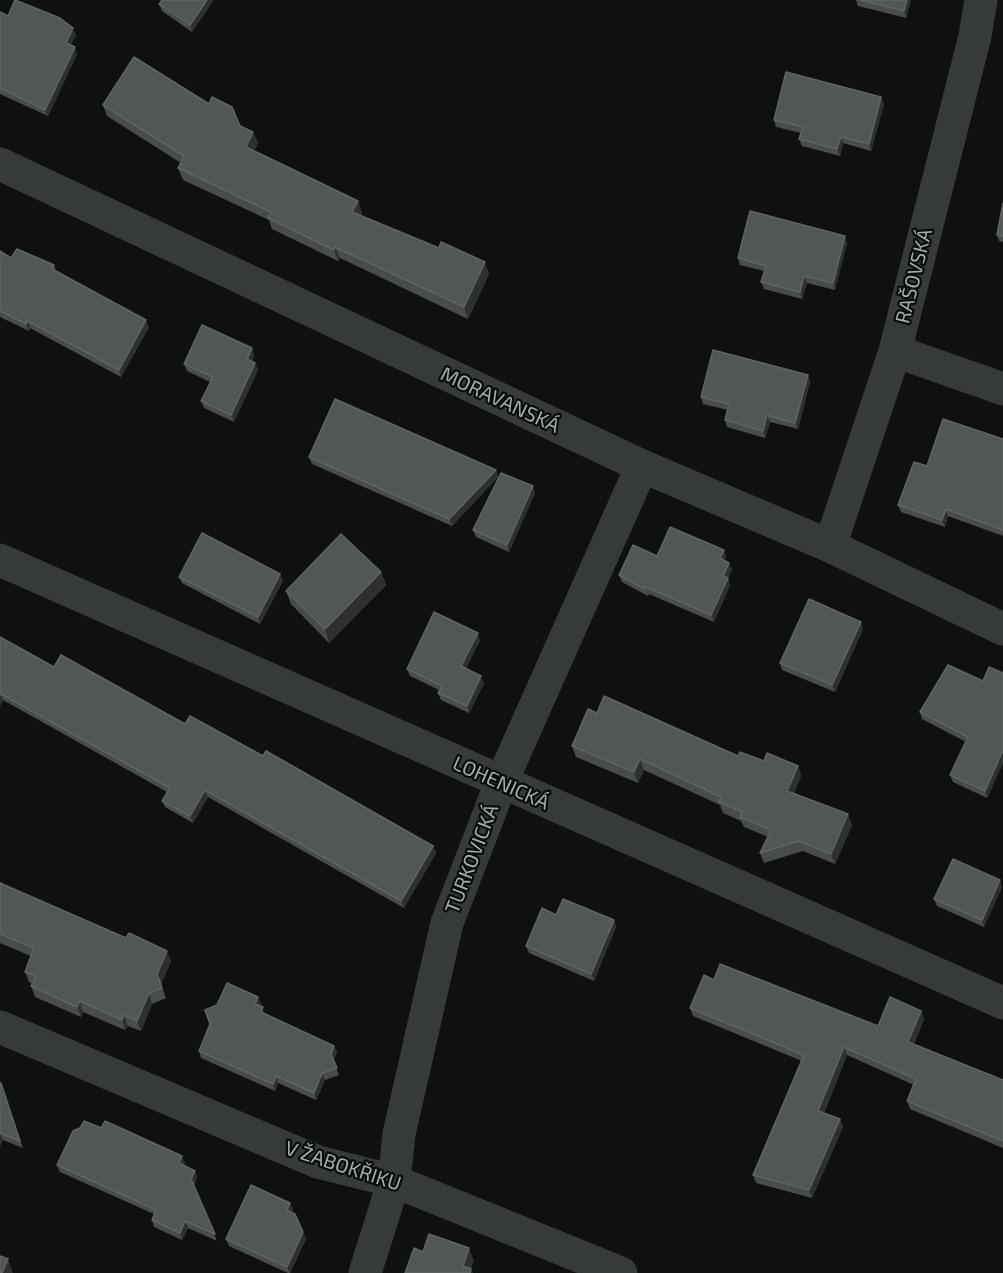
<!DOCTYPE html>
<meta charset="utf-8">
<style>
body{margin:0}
canvas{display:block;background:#0f1010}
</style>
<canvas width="1003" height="1273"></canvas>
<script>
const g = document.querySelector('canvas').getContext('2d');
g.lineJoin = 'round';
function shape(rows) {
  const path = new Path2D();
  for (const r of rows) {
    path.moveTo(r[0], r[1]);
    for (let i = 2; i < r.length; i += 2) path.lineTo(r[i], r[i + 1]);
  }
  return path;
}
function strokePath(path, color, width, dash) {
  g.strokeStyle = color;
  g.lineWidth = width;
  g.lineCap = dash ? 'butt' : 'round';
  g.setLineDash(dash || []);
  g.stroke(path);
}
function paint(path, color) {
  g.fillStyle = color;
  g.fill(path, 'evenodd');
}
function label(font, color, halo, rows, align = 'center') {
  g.font = font + ' "Exo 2",sans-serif';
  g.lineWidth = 4.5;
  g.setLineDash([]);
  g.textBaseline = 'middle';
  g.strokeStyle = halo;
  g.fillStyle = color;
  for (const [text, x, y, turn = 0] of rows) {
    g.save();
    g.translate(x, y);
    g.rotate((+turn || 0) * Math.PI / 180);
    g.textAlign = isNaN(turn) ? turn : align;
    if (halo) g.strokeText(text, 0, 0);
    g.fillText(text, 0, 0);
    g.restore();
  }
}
const street = shape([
 [0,164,642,466,830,546,1003,629],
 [895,351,1003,389],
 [830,546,895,351,975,36,981,0],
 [0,560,1003,1003],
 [0,1027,318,1162,394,1181,621,1273],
 [365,1273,394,1181,399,1134,447,923,501,783,642,466]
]);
const wall = shape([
 [162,0,213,0,213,1,192,32,162,11,159,4],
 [856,0,911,0,906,18,858,6],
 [0,12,8,16,76,35,70,45,77,54,48,116,0,94],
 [884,104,871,151,843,143,840,156,802,146,799,139,801,133,776,127,774,120],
 [103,105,240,126,253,132,258,143,254,151,358,201,362,213,361,216,489,274,468,319,340,258,338,261,272,229,269,220,183,180,178,168,181,163,107,116],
 [1003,203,1003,242,999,241,997,235],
 [847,243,835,290,807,283,802,299,764,289,761,282,764,271,740,265,738,258],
 [0,251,11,258,54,265,56,271,149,327,121,377,30,328,29,331,0,317],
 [252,348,254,355,252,361,255,363,258,370,234,422,204,408,201,401,210,382,187,371,184,364],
 [808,375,810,382,798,429,770,422,765,438,727,427,725,420,728,410,703,404,701,397],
 [1003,439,1003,536,948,516,945,527,901,512,898,505,927,466],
 [309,457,496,470,498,477,452,526,312,464],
 [535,493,509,552,476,537,473,530],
 [724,550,726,557,724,560,732,570,728,578,730,585,714,622,649,594,648,596,622,582,619,575,657,556],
 [381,572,386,585,329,643,291,604,286,591],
 [280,574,283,581,260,624,182,583,179,577],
 [863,629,835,692,782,670,780,663],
 [0,637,54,667,185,724,263,756,433,846,436,853,404,908,208,797,193,823,165,807,162,801,167,792,3,700,0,706],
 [480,640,466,668,484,683,469,713,441,700,438,693,439,690,410,676,407,669],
 [1003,673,1003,763,987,798,953,782,950,775,966,742,922,719,920,712,983,681],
 [597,713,738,756,764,761,798,766,801,776,794,793,852,825,835,864,803,851,764,863,760,853,768,837,744,827,741,821,723,813,720,805,644,770,638,783,576,757,572,746],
 [0,883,171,961,161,984,166,998,152,1004,141,1031,128,1026,125,1030,83,1012,81,1017,35,997,31,986,33,984,29,982,25,972,31,956,0,943],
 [1002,887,984,927,937,906,934,899],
 [556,915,614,920,616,927,594,981,529,953,526,946],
 [714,980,878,1026,921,1011,924,1019,914,1044,1003,1080,1003,1148,910,1109,907,1101,914,1085,847,1055,824,1113,840,1119,843,1127,812,1198,756,1183,753,1175,802,1061,693,1016,690,1008],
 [261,1003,260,1006,265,1014,334,1046,337,1053,333,1060,339,1075,325,1080,316,1100,278,1083,275,1091,201,1058,199,1051],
 [0,1083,23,1148,3,1140,0,1146],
 [101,1128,185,1163,183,1165,197,1177,194,1185,217,1241,188,1228,182,1240,154,1227,152,1220,154,1214,60,1172,57,1165],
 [290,1203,293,1210,291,1212,306,1239,290,1273,288,1273,229,1246,226,1239]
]);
const shadedWall = shape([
 [207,0,213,0,213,1,192,32,190,25],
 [907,0,911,0,906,18,904,11],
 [73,28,76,35,68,50,66,43],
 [75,47,77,54,48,116,45,110],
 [881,97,884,104,871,151,869,144],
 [253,132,258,143,251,159,246,147],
 [841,137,843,143,840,156,837,149],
 [358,201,362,213,357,224,352,212],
 [845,236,847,243,835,290,833,283],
 [335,247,340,258,338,261,334,250],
 [485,262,489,274,468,319,464,307],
 [804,276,807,283,802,299,800,292],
 [146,320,149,327,121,377,119,370],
 [28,321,30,328,29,331,26,324],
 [252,348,254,355,250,366,247,359],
 [255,363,258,370,234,422,231,415],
 [808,375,810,382,798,429,795,423],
 [767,415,770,422,765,438,763,431],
 [496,470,498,477,452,526,449,519],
 [533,486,535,493,509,552,507,545],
 [946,509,948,516,945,527,942,520],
 [724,550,726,557,722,565,720,558],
 [729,563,732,570,728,578,730,585,714,622,711,615,723,576],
 [381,572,386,585,329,643,325,629],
 [280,574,283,581,260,624,258,617],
 [861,622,863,629,835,692,832,685],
 [478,633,480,640,464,673,461,666],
 [481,676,484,683,469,713,467,706],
 [1,694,3,700,0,706,0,695],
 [1003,750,1003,763,987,798,985,791],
 [640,759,644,770,638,783,634,772],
 [798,766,801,776,791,801,787,791],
 [205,790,208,797,193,823,190,816],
 [848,814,852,825,835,864,831,854],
 [433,846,436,853,404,908,401,901],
 [1000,880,1002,887,984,927,982,920],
 [614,920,616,927,594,981,591,974],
 [167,951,171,961,161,984,166,998,157,974],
 [149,993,152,1004,141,1031,137,1021],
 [258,997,261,1003,257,1011,255,1004],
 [80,1001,83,1012,81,1017,77,1007],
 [921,1011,924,1019,911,1050,908,1042],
 [124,1015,128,1026,125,1030,122,1020],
 [334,1046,337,1053,333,1061,331,1054],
 [844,1047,847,1055,821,1119,818,1111],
 [322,1073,325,1080,316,1100,314,1093],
 [276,1076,278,1083,275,1091,273,1084],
 [840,1119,843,1127,812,1198,809,1190],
 [0,1133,3,1140,0,1146],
 [182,1156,185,1163,181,1170,179,1163],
 [195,1171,197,1177,194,1186,191,1179],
 [290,1203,293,1210,289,1217,287,1210],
 [185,1221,188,1228,182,1240,180,1233],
 [303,1232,306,1239,290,1273,287,1267],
 [469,1248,474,1261,471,1269,473,1273,466,1273,463,1266],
 [8,1259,13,1273,2,1273]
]);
const building = shape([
 [15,0,60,18,73,28,66,43,75,47,45,110,0,88,0,12,8,16,15,0],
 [162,0,207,0,190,25,159,4,162,0],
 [860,0,907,0,904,11,860,0],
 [134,57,209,104,212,97,232,107,240,126,253,132,246,147,358,201,352,212,439,248,441,242,485,262,464,307,335,247,334,250,268,218,271,212,178,168,184,156,103,105,134,57],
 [786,72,881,97,869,144,841,137,837,149,799,139,803,127,774,120,786,72],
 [1003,203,1003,236,997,235,1003,203],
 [750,211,845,236,833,283,804,276,800,292,761,282,766,266,738,258,750,211],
 [17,249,54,265,52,269,146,320,119,370,28,321,26,324,0,311,0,251,11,258,17,249],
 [202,325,252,348,247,359,255,363,231,415,201,401,213,377,184,364,202,325],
 [713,350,808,375,795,423,767,415,763,431,725,420,729,404,701,397,713,350],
 [335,399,496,470,449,519,309,457,335,399],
 [943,419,1003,439,1003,530,946,509,942,520,898,505,914,462,927,466,943,419],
 [501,473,533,486,507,545,473,530,501,473],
 [670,527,724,550,720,558,729,563,723,576,728,578,711,615,646,587,645,589,619,575,633,545,657,556,670,527],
 [202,533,280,574,258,617,179,577,202,533],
 [341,534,381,572,325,629,286,591,341,534],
 [809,599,861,622,832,685,780,663,809,599],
 [434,612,478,633,461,666,481,676,467,706,438,693,442,686,407,669,434,612],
 [0,637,54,667,61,655,185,724,190,716,263,756,266,751,433,846,401,901,205,790,190,816,162,801,170,788,1,694,0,695,0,637],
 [948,665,983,681,989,667,1003,673,1003,750,985,791,950,775,968,737,920,712,948,665],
 [604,696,738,756,740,752,764,761,767,753,798,766,787,791,848,814,831,854,799,841,760,853,771,830,740,817,742,812,719,802,721,797,640,759,634,772,572,746,588,709,597,713,604,696],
 [953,859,1000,880,982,920,934,899,953,859],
 [0,883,126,938,129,933,167,951,157,974,162,988,149,993,137,1021,124,1015,122,1020,80,1001,77,1007,31,986,36,976,25,972,34,948,0,934,0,883],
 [563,899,614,920,591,974,526,946,542,908,556,915,563,899],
 [720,964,878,1026,890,997,921,1011,908,1042,1003,1080,1003,1141,907,1101,916,1079,844,1047,818,1111,840,1119,809,1190,753,1175,804,1055,690,1008,704,975,714,980,720,964],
 [227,983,258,997,255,1004,263,1007,261,1012,334,1046,331,1054,337,1068,322,1073,314,1093,276,1076,273,1084,199,1051,210,1024,205,1010,217,1005,227,983],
 [0,1083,1,1083,20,1141,0,1133,0,1083],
 [84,1121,101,1128,105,1121,182,1156,179,1163,195,1171,191,1179,215,1234,185,1221,180,1233,152,1220,156,1210,57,1165,73,1131,80,1128,84,1121],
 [251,1185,290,1203,287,1210,295,1214,303,1232,287,1267,226,1239,251,1185],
 [429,1234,469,1248,463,1266,471,1269,470,1273,405,1273,414,1248,423,1252,429,1234],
 [0,1256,8,1259,2,1273,0,1273,0,1256]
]);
const streetNames = [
 ["RAŠOVSKÁ",914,276,-76],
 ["MORAVANSKÁ",500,400,25],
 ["LOHENICKÁ",501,783,24],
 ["TURKOVICKÁ",472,859,-69],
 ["V ŽABOKŘIKU",343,1166,18]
];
strokePath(street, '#363a39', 33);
paint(wall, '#484c4b');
paint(shadedWall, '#2d302f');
paint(building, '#515756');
strokePath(building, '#5e6563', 1.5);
label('20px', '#a2afab', '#0a0b0b', streetNames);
</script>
